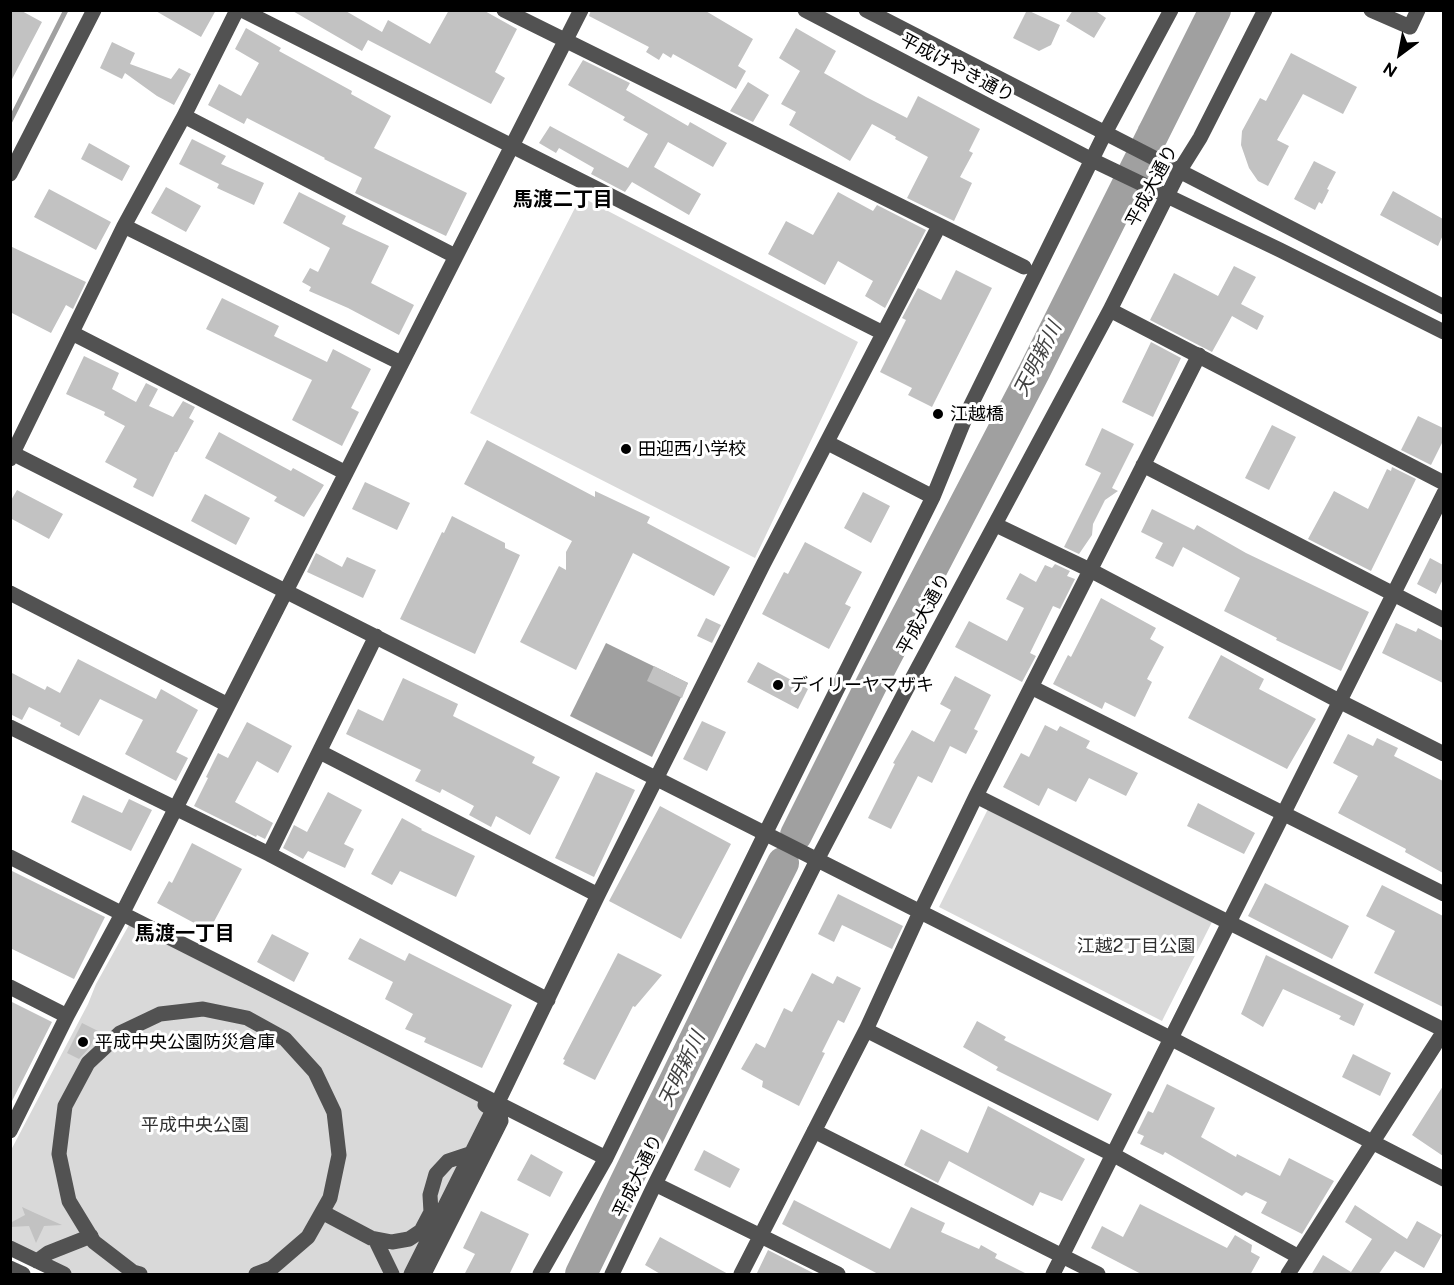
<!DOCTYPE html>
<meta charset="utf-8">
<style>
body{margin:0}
#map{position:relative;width:1454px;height:1285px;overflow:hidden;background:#fff;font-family:"Public Sans",sans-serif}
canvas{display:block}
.frame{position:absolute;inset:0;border:12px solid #000;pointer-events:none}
.north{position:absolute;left:1370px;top:24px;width:60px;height:60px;-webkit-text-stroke:4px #fff;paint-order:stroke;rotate:212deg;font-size:16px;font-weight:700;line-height:24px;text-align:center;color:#000}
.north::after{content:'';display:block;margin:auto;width:21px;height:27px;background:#000;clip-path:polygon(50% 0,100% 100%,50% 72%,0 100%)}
</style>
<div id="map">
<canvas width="1454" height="1285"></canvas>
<div class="frame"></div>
<div class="north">N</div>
</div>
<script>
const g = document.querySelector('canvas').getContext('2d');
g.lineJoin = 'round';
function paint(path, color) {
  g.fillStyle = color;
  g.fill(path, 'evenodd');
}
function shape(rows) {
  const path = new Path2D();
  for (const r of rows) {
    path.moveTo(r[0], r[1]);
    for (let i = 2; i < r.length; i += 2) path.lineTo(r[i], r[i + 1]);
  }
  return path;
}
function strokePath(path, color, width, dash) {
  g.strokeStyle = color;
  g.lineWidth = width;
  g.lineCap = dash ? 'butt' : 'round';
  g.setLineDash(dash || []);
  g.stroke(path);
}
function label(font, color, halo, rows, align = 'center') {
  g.font = font + ' "Public Sans","Noto Sans JP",sans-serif';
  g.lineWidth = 6;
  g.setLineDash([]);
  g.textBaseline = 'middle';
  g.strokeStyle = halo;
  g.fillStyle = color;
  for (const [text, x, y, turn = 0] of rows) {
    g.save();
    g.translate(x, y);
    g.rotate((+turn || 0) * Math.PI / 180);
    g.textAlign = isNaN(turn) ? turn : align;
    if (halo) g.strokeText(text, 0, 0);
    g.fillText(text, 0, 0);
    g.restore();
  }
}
const green = shape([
 [1142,121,1166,130,1169,135,1155,145,1140,138,1138,127],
 [1119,187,1132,193,1134,212,1103,198],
 [587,200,858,342,755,558,470,413,578,202,584,206],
 [988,809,1212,922,1162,1021,939,907],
 [129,925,497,1108,415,1274,64,1274,11,1248,10,1152,88,1004,96,984]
]);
const water = shape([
 [606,643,688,683,652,757,570,716]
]);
const stream = shape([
 [10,121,66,10]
]);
const river = shape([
 [796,835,872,683,1034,372,1215,10],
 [581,1274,729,970,783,863]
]);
const building = shape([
 [10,10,20,10,42,22,10,83],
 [154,10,216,10,201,37],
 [291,10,344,10,382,32,388,20,430,44,449,10,483,10,517,29,495,72,505,78,491,104,368,40,362,51],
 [591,10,704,10,753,39,738,66,746,71,736,89,673,54,671,58,663,53,659,60,646,52,649,47,589,16],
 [1027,10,1060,25,1051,45,1039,51,1013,38],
 [1073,10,1094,10,1106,18,1094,38,1066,21],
 [246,28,281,48,279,51,352,91,351,94,391,116,374,148,467,193,446,236,355,193,362,178,324,159,325,158,247,118,244,124,208,105,219,84,241,96,259,63,235,49],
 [796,28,836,51,824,73,866,97,907,118,918,96,980,129,969,151,973,153,960,177,972,183,954,221,907,198,928,157,895,139,896,137,872,124,850,161,789,125,796,112,781,104,800,71,779,58],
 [112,42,135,53,130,64,171,79,179,68,191,74,174,105,157,96,125,73,122,79,100,68],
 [1291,53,1357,87,1343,114,1303,94,1277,140,1289,146,1268,186,1258,181,1249,168,1241,145,1242,131,1260,98,1266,101],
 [583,60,630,83,626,90,688,126,690,122,727,143,713,167,668,142,654,167,701,194,689,215,632,182,625,192,591,174,594,168,559,148,556,153,539,143,550,126,628,168,648,134,623,120,625,117,568,85],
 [748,82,769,95,753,122,730,111],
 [192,139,226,156,221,164,264,183,254,205,217,188,219,184,179,164],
 [89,143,130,166,122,181,81,159],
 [1314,161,1336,172,1327,189,1329,190,1322,204,1319,202,1315,210,1294,199],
 [166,187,201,206,186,232,151,213],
 [49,189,111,222,96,250,34,217],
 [1393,191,1443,219,1443,235,1438,246,1380,215],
 [299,192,346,216,342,224,389,246,371,283,414,305,399,335,348,308,309,291,311,287,302,282,310,268,318,272,330,248,283,223],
 [838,192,873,211,877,205,926,230,885,308,865,296,873,281,838,261,825,285,768,254,786,221,813,235],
 [10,246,86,282,73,309,66,305,51,333,10,312],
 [1234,266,1256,277,1241,304,1264,316,1257,330,1232,316,1212,352,1150,320,1174,273,1218,296],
 [956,270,992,288,932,407,908,395,912,388,880,372,906,320,902,318,918,288,941,300],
 [222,298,279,326,274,336,327,362,333,349,371,369,351,408,359,412,342,446,292,420,312,380,206,329],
 [1151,342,1181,358,1153,417,1122,402],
 [84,356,119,373,112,389,136,402,146,383,158,389,149,406,173,417,183,401,195,407,189,418,194,421,177,452,175,452,153,497,133,487,137,479,105,462,125,426,104,415,105,412,66,394],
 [1418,416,1443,428,1443,441,1431,465,1401,450],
 [1272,425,1296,437,1269,490,1245,478],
 [1102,428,1134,444,1112,488,1118,491,1105,500,1093,524,1092,535,1079,554,1064,547,1101,473,1085,465],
 [219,432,291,471,293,468,324,485,304,517,274,501,277,497,205,458],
 [487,440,595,497,595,491,650,517,647,523,730,567,714,596,633,553,576,670,520,642,559,566,566,570,566,552,572,541,464,484],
 [1392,467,1416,479,1371,571,1308,539,1334,491,1368,509,1387,469,1391,471],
 [365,482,410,503,397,530,352,509],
 [17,490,63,514,49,539,10,518,10,502],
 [863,492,890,506,871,543,844,528],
 [205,494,250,518,236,545,191,521],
 [1152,509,1194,530,1197,525,1246,553,1369,612,1341,671,1276,640,1277,638,1224,611,1240,578,1183,547,1173,567,1155,558,1163,543,1141,532],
 [452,516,505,543,505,548,520,555,475,654,400,619,442,532,444,533],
 [805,542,862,572,845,604,851,607,829,649,762,614,784,572,788,574],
 [316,553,342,567,347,557,376,570,363,598,307,572],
 [1430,558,1443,565,1443,579,1436,594,1417,584],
 [1055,564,1070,571,1067,576,1075,579,1060,609,1053,606,1030,653,1036,656,1022,682,955,647,969,621,1007,641,1024,608,1006,599,1020,573,1036,582,1045,565,1052,568],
 [1101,598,1156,628,1150,639,1164,647,1147,679,1152,682,1135,717,1105,702,1102,709,1053,684,1068,655,1071,657],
 [706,618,721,625,712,643,697,636],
 [1396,623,1416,632,1418,628,1443,641,1443,683,1382,653],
 [1221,655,1264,679,1259,689,1316,719,1287,769,1188,718],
 [78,659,156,699,161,689,198,710,176,752,188,758,176,781,125,754,143,720,100,699,79,736,60,726,61,723,29,707,22,720,10,714,10,672,45,690,47,686,60,693],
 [758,662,808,689,798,709,747,682],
 [654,666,688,683,682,698,647,681],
 [955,676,991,695,974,729,978,731,966,754,950,746,932,783,918,776,891,829,868,818,895,764,893,763,912,730,934,742,951,710,940,704],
 [403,678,458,704,453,716,535,757,532,763,560,777,530,835,496,816,491,827,469,815,474,806,442,789,440,793,415,781,421,770,346,734,358,709,383,721],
 [702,721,726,732,707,771,683,759],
 [247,722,292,746,278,773,257,761,235,802,273,823,265,839,257,835,256,837,194,806,208,778,206,777,218,753,228,758],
 [1045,725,1057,731,1060,726,1090,741,1086,748,1138,773,1126,796,1089,778,1076,802,1048,788,1039,806,1003,787,1021,753,1029,757],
 [1348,734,1373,746,1377,738,1398,748,1394,756,1443,781,1443,873,1405,852,1406,849,1338,813,1358,776,1333,763],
 [596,772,635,790,594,877,555,858],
 [328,792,362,810,344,844,354,849,345,868,308,851,303,859,283,848,294,825,307,832],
 [83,795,122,813,129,799,152,810,131,851,71,822],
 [1198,803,1255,833,1244,854,1187,826],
 [660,806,731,844,681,939,609,901],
 [402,818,422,829,421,830,475,856,456,897,400,871,392,885,371,874],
 [192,843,242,869,209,931,157,903,169,881,172,883],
 [10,870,105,917,74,979,10,948],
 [1265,883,1349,926,1332,959,1248,916],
 [1382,885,1443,916,1443,1007,1374,973,1395,931,1366,916],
 [838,894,903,926,892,949,842,925,834,942,818,934],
 [272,934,309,953,294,982,257,962],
 [360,938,405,961,409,953,512,1005,482,1068,424,1042,426,1038,405,1029,413,1014,385,999,393,982,348,959],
 [618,953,662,975,635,1007,633,1006,595,1080,563,1064,565,1060,563,1059],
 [1266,955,1364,1004,1354,1026,1339,1019,1341,1016,1283,989,1263,1027,1241,1014],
 [812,973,833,984,837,976,861,988,844,1023,838,1020,822,1052,825,1053,799,1106,762,1087,763,1081,741,1069,756,1043,765,1048,784,1008,792,1012],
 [10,1001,52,1022,10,1105],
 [977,1021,1006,1037,1004,1040,1112,1094,1098,1121,996,1070,998,1067,963,1047],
 [82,1023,98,1031,90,1047,79,1059,67,1053],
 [1353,1054,1391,1073,1380,1096,1342,1077],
 [1167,1084,1215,1108,1201,1137,1236,1157,1237,1154,1280,1176,1289,1158,1334,1181,1302,1234,1261,1213,1267,1202,1246,1192,1242,1196,1165,1152,1163,1155,1140,1144,1144,1136,1137,1133,1148,1111,1153,1113],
 [1443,1086,1443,1156,1412,1135],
 [988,1106,1085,1159,1062,1201,1040,1192,1033,1206,949,1161,938,1183,904,1165,921,1129,968,1153],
 [704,1150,740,1169,730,1188,694,1170],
 [531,1154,563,1172,550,1197,517,1180],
 [794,1200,890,1249,911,1207,945,1223,941,1232,979,1249,981,1245,997,1254,995,1258,1029,1275,880,1275,782,1224],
 [1140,1204,1227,1248,1235,1235,1252,1245,1251,1252,1260,1257,1250,1275,1143,1275,1091,1248,1102,1226,1123,1237],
 [1355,1205,1407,1239,1417,1221,1442,1235,1424,1268,1395,1251,1378,1275,1311,1275,1323,1255,1351,1272,1372,1239,1345,1222],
 [22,1207,35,1213,62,1225,44,1226,36,1243,29,1226,10,1227,10,1223,25,1215],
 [481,1211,529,1234,509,1275,464,1275,475,1254,463,1248],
 [660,1237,730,1275,662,1275,645,1265],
 [768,1250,817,1275,756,1275]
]);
const minor = shape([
 [242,10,883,333],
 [504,10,1024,267],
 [805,10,1092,160,1280,250,1444,332],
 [866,10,1444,307],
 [1371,10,1410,27,1418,10],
 [184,116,455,256],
 [10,174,94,10],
 [124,226,401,363],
 [1110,310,1444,483],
 [72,333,346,473],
 [828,443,933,497],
 [10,452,1170,1038,1444,1179],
 [10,459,124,226,184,116,237,10],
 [1143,465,1444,620],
 [996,525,1090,570,1339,701,1444,754],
 [10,593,228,705],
 [1031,687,1444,894],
 [10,727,269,854,548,1000],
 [320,752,598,895],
 [976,796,1444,1030],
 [269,854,376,636],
 [10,857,606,1158],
 [10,987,67,1016],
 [866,1030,1112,1154,1299,1257],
 [10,1131,67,1016,122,914,581,10],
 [814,1131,1098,1274],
 [655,1184,838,1274],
 [322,1212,371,1238,392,1242,409,1239,421,1231,431,1212,430,1195,436,1174,448,1161,472,1153],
 [375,1239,392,1274],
 [10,1248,64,1274],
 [37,1261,48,1253,91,1236],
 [10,1268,23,1274],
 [140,1274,133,1272,94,1242,69,1201,59,1154,65,1106,88,1063,120,1033,160,1014,203,1009,247,1018,285,1039,315,1072,334,1112,339,1155,330,1198,308,1237,272,1268,256,1274],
 [411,1274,493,1110,485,1105],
 [424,1274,501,1121,498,1102,598,895,763,565,939,226],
 [540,1274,606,1158,765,834,933,497,969,409,1105,133,1171,10],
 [612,1274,655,1184,817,860,906,690,1110,310,1180,170,1200,138,1265,10],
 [741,1274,866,1030,920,912,976,796,1199,355],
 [1053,1274,1444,493],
 [1288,1274,1444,1031]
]);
const markers = [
 [938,414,6,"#000"],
 [626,449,6,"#000"],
 [778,685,6,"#000"],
 [83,1042,6,"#000"]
];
const streetNames = [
 ["平成けやき通り",957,68,28],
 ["平成大通り",1152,186,-62],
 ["平成大通り",924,614,-61],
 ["平成大通り",638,1176,-64]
];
const poiNames = [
 ["江越橋",950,414],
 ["田迎西小学校",638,449],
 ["デイリーヤマザキ",790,685],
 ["平成中央公園防災倉庫",95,1042]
];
const parkNames = [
 ["江越2丁目公園",1136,946],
 ["平成中央公園",195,1125]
];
const neighbourhoodNames = [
 ["馬渡二丁目",563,200],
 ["馬渡一丁目",185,934]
];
const waterNames = [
 ["天明新川",1038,359,-63],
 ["天明新川",682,1069,-64]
];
paint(green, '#d9d9d9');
paint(water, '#a0a0a0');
strokePath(stream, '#a0a0a0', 5);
strokePath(river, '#a0a0a0', 32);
paint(building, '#c2c2c2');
strokePath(minor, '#525252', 15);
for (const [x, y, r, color] of markers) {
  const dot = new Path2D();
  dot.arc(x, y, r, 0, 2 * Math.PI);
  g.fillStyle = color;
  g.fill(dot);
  strokePath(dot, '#fff', 2);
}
label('18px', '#000', '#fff', streetNames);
label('18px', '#000', '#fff', poiNames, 'left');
label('18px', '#303030', '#fff', parkNames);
label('bold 20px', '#000', '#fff', neighbourhoodNames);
label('italic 20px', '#414141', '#fff', waterNames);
</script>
